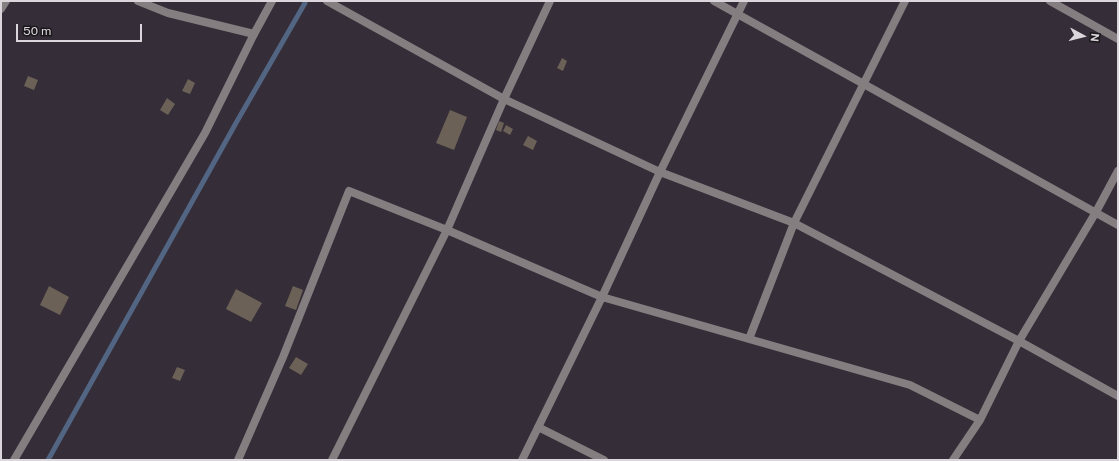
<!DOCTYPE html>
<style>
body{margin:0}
#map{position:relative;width:1119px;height:461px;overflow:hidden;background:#352d37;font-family:"Public Sans",sans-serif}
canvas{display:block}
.frame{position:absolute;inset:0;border:2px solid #dbd5dc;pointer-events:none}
.north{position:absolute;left:1063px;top:16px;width:40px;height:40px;-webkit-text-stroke:3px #1a171b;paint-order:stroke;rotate:97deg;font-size:11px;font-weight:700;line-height:16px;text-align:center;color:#dbd5dc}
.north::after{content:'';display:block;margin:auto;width:14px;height:18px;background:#dbd5dc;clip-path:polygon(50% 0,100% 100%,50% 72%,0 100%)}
.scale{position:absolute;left:16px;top:24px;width:126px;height:18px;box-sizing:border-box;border:2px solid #dbd5dc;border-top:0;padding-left:5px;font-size:12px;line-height:14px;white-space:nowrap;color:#dbd5dc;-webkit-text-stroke:3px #1a171b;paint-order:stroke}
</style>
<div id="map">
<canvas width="1119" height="461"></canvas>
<div class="frame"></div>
<div class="north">N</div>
<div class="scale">50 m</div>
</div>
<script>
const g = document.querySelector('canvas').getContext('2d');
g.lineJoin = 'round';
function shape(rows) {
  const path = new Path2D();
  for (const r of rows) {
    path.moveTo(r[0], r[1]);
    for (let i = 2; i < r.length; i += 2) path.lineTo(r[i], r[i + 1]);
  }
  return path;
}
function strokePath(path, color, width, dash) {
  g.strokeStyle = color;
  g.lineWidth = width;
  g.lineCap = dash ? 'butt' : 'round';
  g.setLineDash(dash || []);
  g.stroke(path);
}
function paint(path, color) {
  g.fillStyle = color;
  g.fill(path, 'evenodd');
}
const stream = shape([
 [48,460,236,123,305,3]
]);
const building = shape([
 [562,58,567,61,563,71,557,68],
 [28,76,38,80,34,90,24,86],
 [188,79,195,83,190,94,182,91],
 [167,98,175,104,168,115,160,110],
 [450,110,467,117,454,150,436,143],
 [499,121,504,123,501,132,496,130],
 [506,125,513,129,510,135,503,131],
 [528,136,537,141,533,150,523,145],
 [49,286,69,297,60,315,40,305],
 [293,286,303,290,296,310,285,306],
 [236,289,262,303,251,322,226,309],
 [296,357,308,364,301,375,289,368],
 [177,367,185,370,180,381,172,378]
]);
const minor = shape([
 [138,1,168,13,254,34],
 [327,1,504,99,660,172,794,223,1019,341,1118,396],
 [714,1,1118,225],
 [1050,1,1118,39],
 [1,9,6,1],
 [749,339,794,223,905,1],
 [538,427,604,460],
 [238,460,283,357,349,191,447,230,602,297,910,385,980,420],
 [332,460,447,230,504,99,550,1],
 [522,460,602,297,660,172,744,1],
 [953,460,980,420,1019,341,1096,212,1118,171]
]);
const tertiary = shape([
 [14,460,205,133,254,34,272,1]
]);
strokePath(stream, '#526583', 5);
paint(building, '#6b6157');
strokePath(minor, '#857e81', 8);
strokePath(tertiary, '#857e81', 8);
</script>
